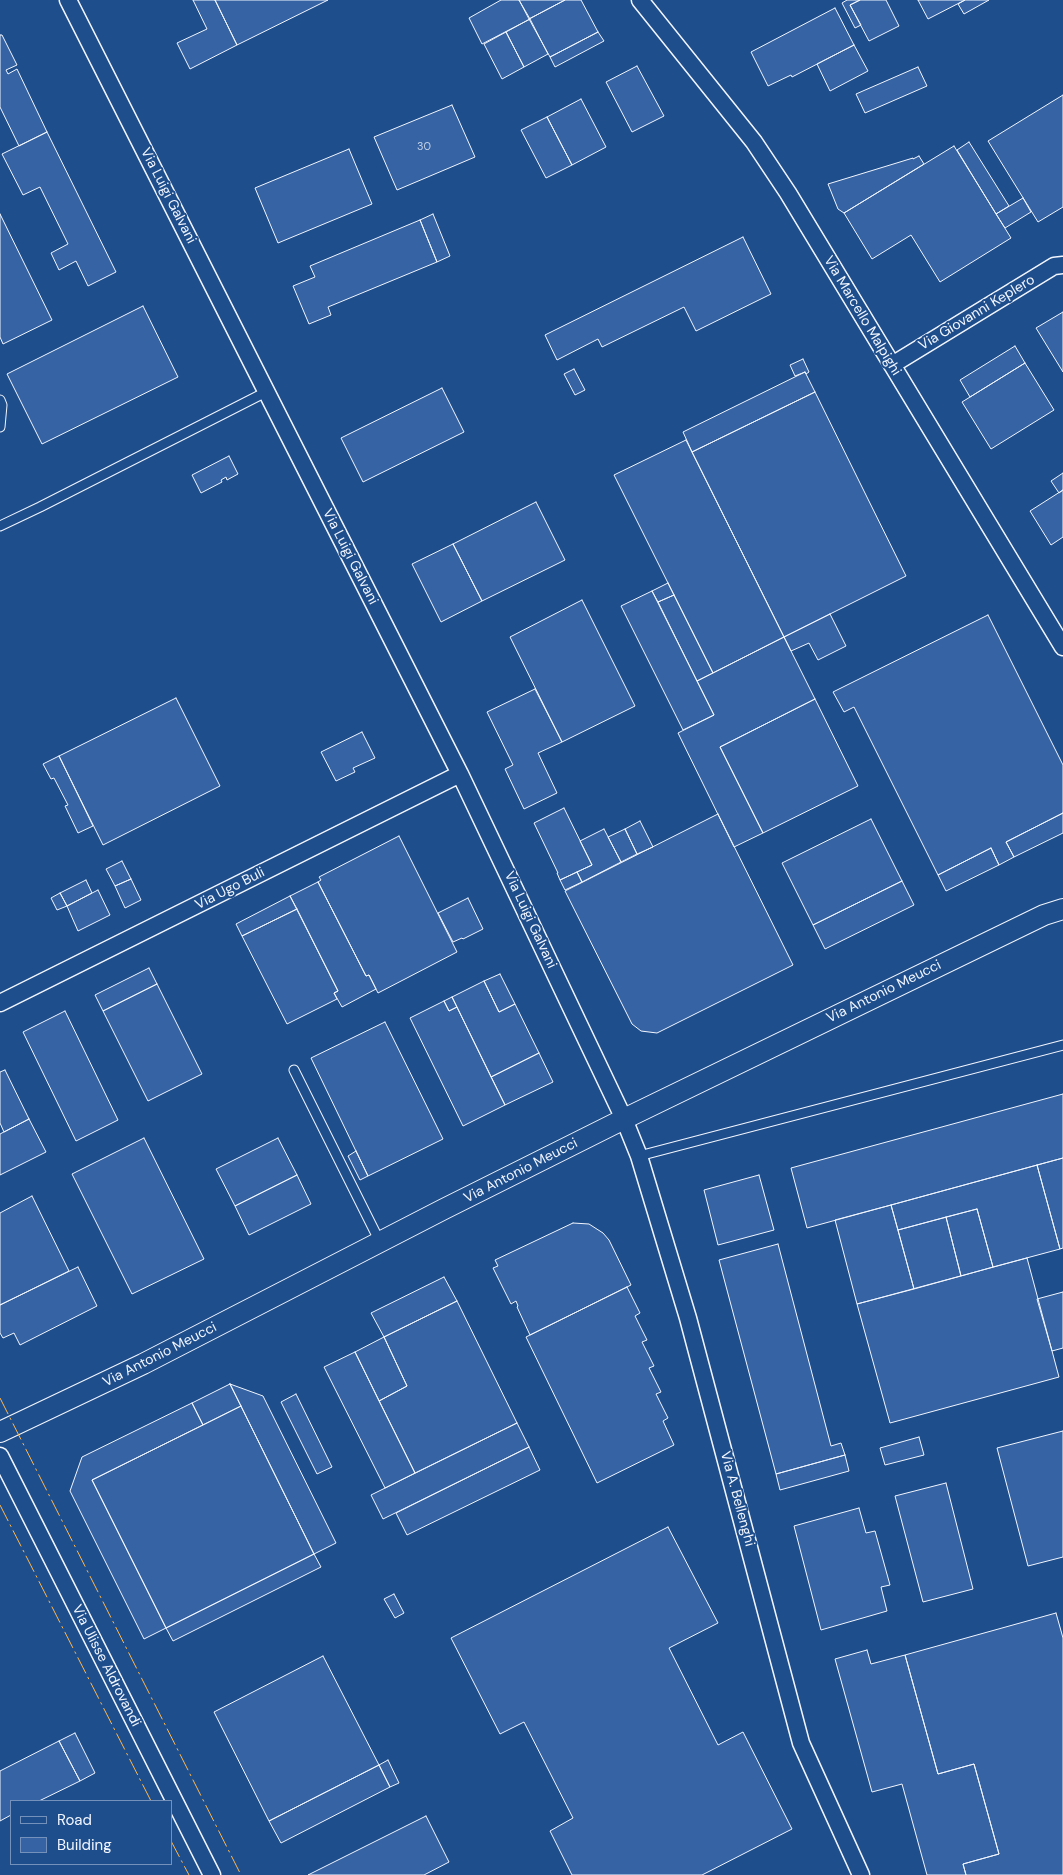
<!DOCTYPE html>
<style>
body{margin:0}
#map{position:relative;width:1063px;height:1875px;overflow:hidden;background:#1f4e8c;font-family:"DM Sans",sans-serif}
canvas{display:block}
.legend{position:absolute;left:10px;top:1800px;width:162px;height:65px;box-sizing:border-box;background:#1f4e8c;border:1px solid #7391ba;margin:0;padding:6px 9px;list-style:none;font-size:15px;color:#f2f6ff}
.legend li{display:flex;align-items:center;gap:10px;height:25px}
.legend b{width:25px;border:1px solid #7391ba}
</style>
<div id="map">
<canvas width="1063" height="1875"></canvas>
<ul class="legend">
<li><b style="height:6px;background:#1f4e8c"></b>Road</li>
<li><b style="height:14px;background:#3563a3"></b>Building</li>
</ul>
</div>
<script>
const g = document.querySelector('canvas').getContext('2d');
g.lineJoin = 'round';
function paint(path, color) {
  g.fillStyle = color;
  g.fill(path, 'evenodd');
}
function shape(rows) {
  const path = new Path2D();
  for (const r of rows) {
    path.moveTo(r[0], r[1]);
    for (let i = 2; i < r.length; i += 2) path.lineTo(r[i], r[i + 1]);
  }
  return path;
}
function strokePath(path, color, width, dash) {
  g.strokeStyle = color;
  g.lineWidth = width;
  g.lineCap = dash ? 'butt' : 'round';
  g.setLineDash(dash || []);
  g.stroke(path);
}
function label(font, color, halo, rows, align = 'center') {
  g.font = font + ' "DM Sans",sans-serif';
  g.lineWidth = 4;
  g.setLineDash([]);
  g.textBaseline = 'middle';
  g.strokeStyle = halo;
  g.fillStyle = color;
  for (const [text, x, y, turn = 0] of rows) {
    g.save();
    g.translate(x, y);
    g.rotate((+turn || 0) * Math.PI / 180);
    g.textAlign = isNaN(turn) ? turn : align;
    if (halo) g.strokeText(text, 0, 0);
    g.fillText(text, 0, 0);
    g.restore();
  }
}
const building = shape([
 [193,0,215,0,237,45,190,69,177,43,207,29,193,0],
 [215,0,328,0,237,45,215,0],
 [501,0,519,0,530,19,482,44,469,18,501,0],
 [519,0,565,0,529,19,519,0],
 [565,0,581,0,598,32,550,57,529,19,565,0],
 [847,0,860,0,850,5,861,25,855,28,842,3,847,0],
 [860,0,886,0,899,26,869,41,850,5,860,0],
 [918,0,965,0,928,19,918,0],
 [965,0,989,0,964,14,958,4,965,0],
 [835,8,854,45,792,77,791,75,768,86,751,52,835,8],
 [530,19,548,54,524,67,506,32,530,19],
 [506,32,524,67,502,79,484,44,506,32],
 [598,32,604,41,555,67,550,57,598,32],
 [0,35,2,35,17,65,6,70,8,74,17,69,47,132,19,146,0,107,0,35],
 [854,45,868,71,830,91,817,64,854,45],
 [637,66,664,116,632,132,606,82,637,66],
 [918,67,927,86,865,113,856,94,918,67],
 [1063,95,1063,207,1038,222,988,141,1063,95],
 [581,99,606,147,572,165,547,117,581,99],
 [452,105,475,157,397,190,374,137,452,105],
 [547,117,572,165,546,178,521,130,547,117],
 [47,132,116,272,88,286,76,261,59,270,51,253,68,244,40,187,23,195,2,154,47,132],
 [969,142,1009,206,996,214,957,150,969,142],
 [954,146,1011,238,940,282,911,235,872,259,844,213,954,146],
 [349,149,372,204,278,243,255,188,349,149],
 [919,156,924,164,844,213,838,209,828,184,913,158,913,159,919,156],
 [1023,198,1031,212,1005,228,996,214,1023,198],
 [0,214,52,320,3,344,0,337,0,214],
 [433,214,450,256,437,262,420,220,433,214],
 [420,220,437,262,328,307,331,315,309,324,293,286,315,277,310,266,420,220],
 [743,237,771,294,696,331,684,307,602,347,598,339,557,360,545,335,743,237],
 [143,306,178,377,42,444,7,374,143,306],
 [1063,312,1063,372,1036,328,1063,312],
 [1015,346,1025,363,970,397,960,380,1015,346],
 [803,359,809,372,806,374,805,372,795,376,790,365,803,359],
 [1025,363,1054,410,991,449,962,402,1025,363],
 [574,369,585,390,575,395,564,374,574,369],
 [805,372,815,392,692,452,683,432,805,372],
 [442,388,464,432,363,482,341,438,442,388],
 [815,392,906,576,784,637,692,452,815,392],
 [686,440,784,637,713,673,614,475,686,440],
 [229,456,238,474,227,480,226,477,221,480,222,482,201,493,192,475,229,456],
 [1063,473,1063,490,1059,493,1051,481,1063,473],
 [1063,490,1063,537,1051,545,1030,511,1063,490],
 [536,502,565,560,482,601,453,544,536,502],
 [453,544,482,601,441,622,412,564,453,544],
 [668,583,674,595,658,602,652,591,668,583],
 [652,591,714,715,683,730,621,606,652,591],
 [674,595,713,673,697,681,658,602,674,595],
 [582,600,635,706,562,742,510,637,582,600],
 [830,614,846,646,818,660,809,643,791,651,784,637,830,614],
 [988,615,1063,765,1063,813,1006,842,1014,857,999,865,991,848,938,875,854,707,844,712,833,692,988,615],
 [784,637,815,699,720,747,763,833,734,847,678,733,714,715,697,681,784,637],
 [535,689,562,742,538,753,557,793,524,809,505,769,513,765,487,712,535,689],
 [176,698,220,786,103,845,59,756,176,698],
 [815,699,858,786,763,833,720,747,815,699],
 [362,732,375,758,353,768,355,772,336,781,321,752,362,732],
 [59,756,93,826,78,833,65,806,68,805,54,778,51,779,43,764,59,756],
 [564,808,592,865,560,880,557,873,558,873,534,823,564,808],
 [1063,813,1063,833,1014,857,1006,842,1063,813],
 [718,814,793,965,657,1033,641,1031,632,1024,629,1018,565,891,718,814],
 [871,819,902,881,813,925,782,863,871,819],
 [640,821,653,847,637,854,625,829,640,821],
 [604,829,621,862,582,882,577,872,592,865,580,841,604,829],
 [625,829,637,854,621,862,608,837,625,829],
 [399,836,457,952,378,993,369,975,366,976,318,882,321,880,319,877,399,836],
 [991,848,999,865,946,891,938,875,991,848],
 [122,861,131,879,115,886,106,869,122,861],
 [577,872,582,882,565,890,560,880,577,872],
 [131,879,141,900,125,908,115,886,131,879],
 [86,880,92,893,67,906,60,893,86,880],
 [902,881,914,905,825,949,813,925,902,881],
 [318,882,366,976,369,975,376,989,342,1007,334,993,338,991,290,896,318,882],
 [98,890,110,915,78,931,67,906,98,890],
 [60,893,67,906,57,910,51,898,60,893],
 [290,896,297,909,242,936,236,924,290,896],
 [468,898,483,929,463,939,462,938,453,942,438,913,468,898],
 [297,909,338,991,334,993,337,999,287,1024,242,936,297,909],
 [149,968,157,984,103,1011,95,995,149,968],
 [500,974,515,1004,499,1012,484,981,500,974],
 [484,981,499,1012,515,1004,539,1053,491,1077,452,997,484,981],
 [157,984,202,1074,148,1101,103,1011,157,984],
 [452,997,457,1007,449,1011,444,1001,452,997],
 [444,1001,449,1011,457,1007,505,1105,463,1126,410,1018,444,1001],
 [65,1011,118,1120,76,1141,23,1032,65,1011],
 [385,1022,443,1139,368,1176,311,1058,385,1022],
 [539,1053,553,1082,505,1105,491,1077,539,1053],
 [5,1070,29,1119,4,1132,0,1123,0,1072,5,1070],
 [1063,1094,1063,1158,807,1228,791,1168,1063,1094],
 [29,1119,46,1152,0,1175,0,1134,29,1119],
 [144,1138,204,1259,132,1294,72,1174,144,1138],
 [278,1138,297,1175,235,1206,216,1169,278,1138],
 [356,1151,368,1176,360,1180,348,1156,356,1151],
 [1063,1158,1063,1248,1060,1249,1037,1165,1063,1158],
 [1037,1165,1060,1249,993,1267,977,1209,898,1230,891,1205,1037,1165],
 [297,1175,311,1204,249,1235,235,1206,297,1175],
 [759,1175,774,1230,718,1245,704,1190,759,1175],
 [32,1196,69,1271,0,1305,0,1213,32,1196],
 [891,1205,914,1289,857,1304,835,1220,891,1205],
 [977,1209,993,1267,961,1276,946,1217,977,1209],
 [946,1217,961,1276,914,1289,898,1230,946,1217],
 [573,1223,589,1224,603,1233,609,1240,631,1285,530,1335,517,1307,518,1306,516,1301,511,1304,493,1268,498,1266,495,1260,573,1223],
 [778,1244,831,1446,841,1443,845,1455,776,1474,719,1260,778,1244],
 [1027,1258,1059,1377,890,1423,857,1304,1027,1258],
 [78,1267,97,1306,20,1345,14,1333,3,1338,0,1333,0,1305,78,1267],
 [444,1277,457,1301,384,1337,371,1313,444,1277],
 [627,1287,640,1313,635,1316,647,1340,642,1342,654,1366,649,1368,661,1392,656,1394,668,1418,663,1421,674,1445,597,1483,526,1337,627,1287],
 [1063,1292,1063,1348,1052,1351,1037,1299,1063,1292],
 [457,1301,517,1423,415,1473,379,1401,407,1386,384,1337,457,1301],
 [384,1337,407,1386,379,1401,355,1352,384,1337],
 [355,1352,415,1473,385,1488,324,1367,355,1352],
 [230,1384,241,1406,203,1425,192,1403,230,1384],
 [230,1384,263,1396,336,1543,314,1554,230,1384],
 [296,1394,332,1467,317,1474,281,1402,296,1394],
 [192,1403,203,1425,92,1480,166,1628,144,1639,70,1491,82,1457,192,1403],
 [241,1406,314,1554,166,1628,92,1480,241,1406],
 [517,1423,529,1447,383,1519,371,1495,517,1423],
 [1063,1431,1063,1557,1028,1566,997,1448,1063,1431],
 [919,1437,924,1455,885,1465,880,1448,919,1437],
 [529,1447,540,1470,407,1535,396,1513,529,1447],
 [845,1455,849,1471,780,1490,776,1474,845,1455],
 [946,1483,973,1589,923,1602,895,1496,946,1483],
 [859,1508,866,1533,875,1531,890,1585,881,1587,887,1611,821,1630,794,1526,859,1508],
 [668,1527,718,1623,669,1648,718,1745,743,1732,792,1829,702,1875,572,1875,550,1831,573,1818,524,1722,500,1734,451,1638,668,1527],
 [314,1554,321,1567,173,1641,166,1628,314,1554],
 [394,1594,404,1613,395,1618,384,1599,394,1594],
 [1056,1613,1063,1638,1063,1875,966,1875,963,1864,999,1854,974,1764,938,1774,905,1655,1056,1613],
 [867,1650,871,1664,905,1655,938,1774,974,1764,999,1854,963,1864,966,1875,927,1875,902,1784,872,1792,835,1659,867,1650],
 [323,1656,379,1765,269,1821,214,1712,323,1656],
 [75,1733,95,1773,80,1781,59,1741,75,1733],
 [59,1741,80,1781,39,1801,11,1801,11,1815,0,1821,0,1771,59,1741],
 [388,1760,399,1783,390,1787,379,1765,388,1760],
 [379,1765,390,1787,281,1843,269,1821,379,1765],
 [426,1816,449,1862,424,1875,308,1875,426,1816]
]);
const service = shape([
 [0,400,2,405,0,427],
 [0,526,40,507,266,392],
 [294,1070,380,1242],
 [639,1156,1063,1045]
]);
const minor = shape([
 [68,0,460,774,624,1119,639,1156,688,1318,801,1743,861,1875],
 [640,0,754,142,788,193,1063,647],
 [892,365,1054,266,1063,265],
 [0,1003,460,774],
 [0,1456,212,1875]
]);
const tertiary = shape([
 [0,1432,143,1364,444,1209,624,1119,1044,915,1063,909]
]);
const power = shape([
 [0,1398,241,1875],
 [0,1505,151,1801],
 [171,1841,189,1875]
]);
const numberNames = [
 ["30",424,147]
];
const streetNames = [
 ["Via Luigi Galvani",168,196,63],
 ["Via Giovanni Keplero",977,313,-31],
 ["Via Marcello Malpighi",862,316,59],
 ["Via Luigi Galvani",350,557,63],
 ["Via Ugo Buli",230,889,-27],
 ["Via Luigi Galvani",530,920,65],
 ["Via Antonio Meucci",884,992,-26],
 ["Via Antonio Meucci",521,1171,-27],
 ["Via Antonio Meucci",160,1355,-27],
 ["Via A. Bellenghi",737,1499,75],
 ["Via Ulisse Aldrovandi",106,1666,63]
];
paint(building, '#3563a3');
strokePath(building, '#f2f6ff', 1);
strokePath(service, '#f2f6ff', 11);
strokePath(minor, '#f2f6ff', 19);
strokePath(tertiary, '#f2f6ff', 22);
strokePath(service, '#1f4e8c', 9);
strokePath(minor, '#1f4e8c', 16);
strokePath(tertiary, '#1f4e8c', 20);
strokePath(power, '#ffb74d', 1, [18, 4, 2.5, 4]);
label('11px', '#c3d1e8', null, numberNames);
label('14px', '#f2f6ff', '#1f4e8c', streetNames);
</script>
